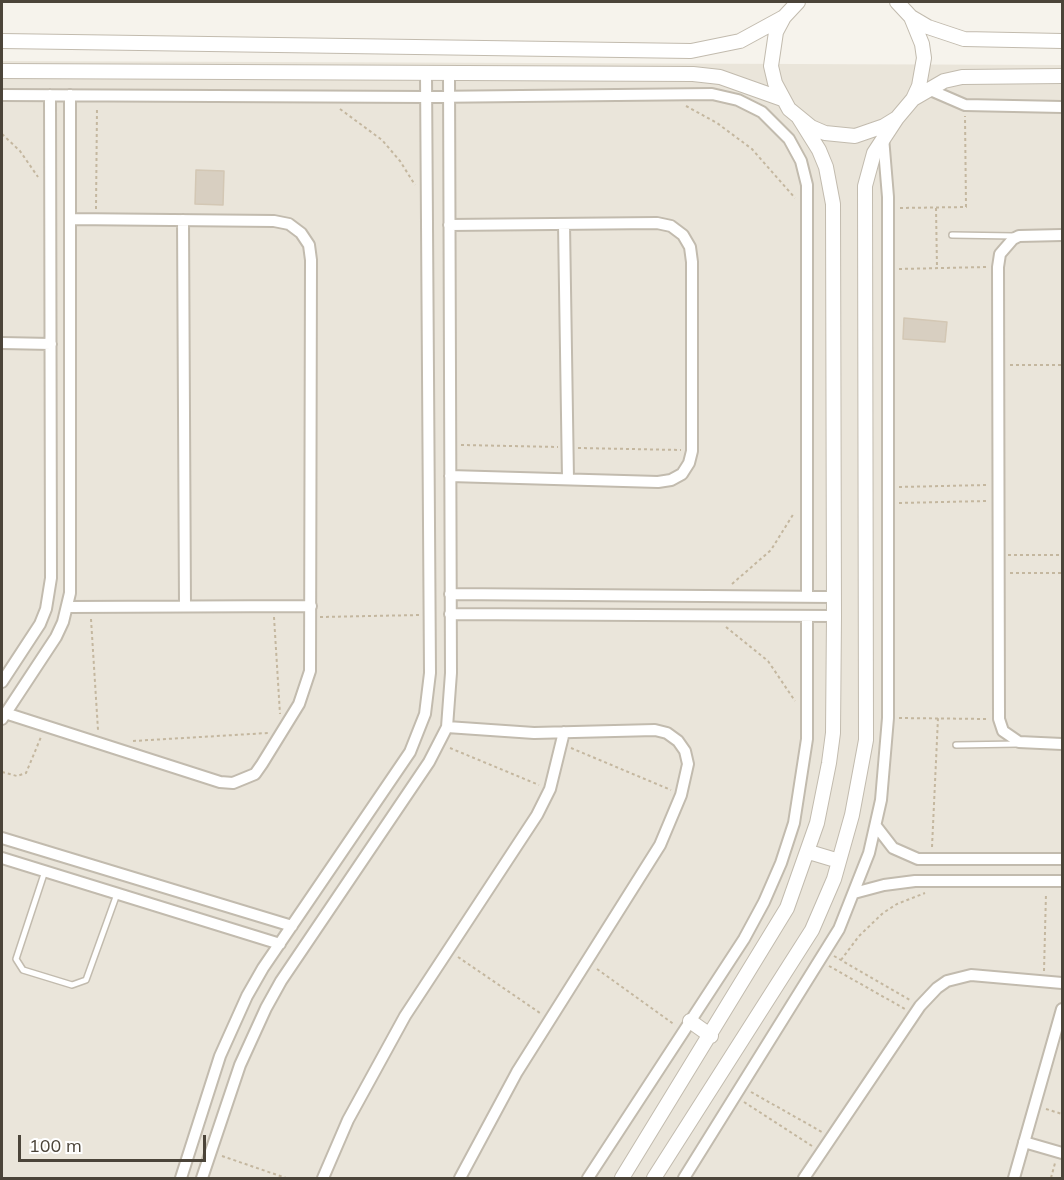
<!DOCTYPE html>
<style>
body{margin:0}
#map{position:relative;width:1064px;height:1180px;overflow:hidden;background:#f6f3ec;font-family:Mulish,sans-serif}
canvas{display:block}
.frame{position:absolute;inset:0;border:3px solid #4b4439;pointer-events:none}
.scale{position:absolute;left:18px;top:1135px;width:188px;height:27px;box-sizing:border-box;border:3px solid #4b4439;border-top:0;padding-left:8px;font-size:18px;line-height:21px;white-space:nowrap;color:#4b4439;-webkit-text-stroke:4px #fff;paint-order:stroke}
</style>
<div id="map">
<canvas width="1064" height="1180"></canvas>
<div class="frame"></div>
<div class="scale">100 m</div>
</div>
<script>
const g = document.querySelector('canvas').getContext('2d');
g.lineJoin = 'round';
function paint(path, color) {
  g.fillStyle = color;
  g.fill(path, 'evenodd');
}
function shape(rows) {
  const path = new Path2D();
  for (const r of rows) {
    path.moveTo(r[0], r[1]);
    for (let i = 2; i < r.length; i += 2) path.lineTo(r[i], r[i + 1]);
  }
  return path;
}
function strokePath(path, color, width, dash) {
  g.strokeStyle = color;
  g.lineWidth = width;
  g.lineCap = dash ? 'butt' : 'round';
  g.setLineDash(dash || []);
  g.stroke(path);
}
const residential = shape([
 [2,61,1062,65,1062,1178,2,1178]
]);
const building = shape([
 [196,170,224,171,223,205,195,204,196,170],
 [904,318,947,322,945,342,903,339,904,318]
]);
const path = shape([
 [686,106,717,123,752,149,795,198],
 [340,109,382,140,400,161,415,185],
 [2,134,20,151,38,177],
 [900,208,966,207,965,116],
 [936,208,937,268],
 [96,209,97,107],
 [899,269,986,267],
 [1010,365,1062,365],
 [461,445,558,447],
 [578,448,681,450],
 [899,487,986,485],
 [899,503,986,501],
 [1008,555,1062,555],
 [1010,573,1062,573],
 [732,584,771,550,794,513],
 [274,617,280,714],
 [320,617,420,615],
 [91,619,98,730],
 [726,627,768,661,795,701],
 [899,718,987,719],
 [133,741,268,733],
 [450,748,539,785],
 [571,748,671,790],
 [2,772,17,776,26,773,41,737],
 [932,847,938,718],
 [834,956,910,1000],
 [458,957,540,1013],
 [841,960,859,936,883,913,897,904,925,893],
 [829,966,905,1009],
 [597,969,675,1025],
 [1044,971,1046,893],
 [751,1092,822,1132],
 [744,1102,812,1146],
 [1046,1109,1062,1114],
 [222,1156,286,1178],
 [1051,1178,1055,1163]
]);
const service = shape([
 [952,235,1014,236],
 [956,745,1018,744],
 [45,871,16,959,23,970,72,985,86,980,117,894]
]);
const minor = shape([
 [928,89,965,105,1062,107],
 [2,95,426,97,712,94,738,100,762,112,789,139,801,161,807,185,807,597],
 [183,220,185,606],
 [564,224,568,479],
 [449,225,657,223,671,226,683,235,690,247,692,262,692,451,689,463,682,474,671,480,658,482,450,476],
 [1062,235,1019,236,1013,239,1000,254,998,267,999,719,1003,731,1019,742,1062,744],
 [2,343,51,344],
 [450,594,834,597],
 [68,607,311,606],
 [450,614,834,616],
 [2,682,40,624,46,609,51,578,50,95],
 [5,713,220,782,233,783,255,774,262,764,299,704,310,671,311,260,309,245,301,233,289,224,274,221,70,219],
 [2,719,56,637,63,622,70,593,70,95],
 [447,727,534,733,655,730,667,733,678,741,685,751,688,764,681,795,660,845,517,1072,460,1178],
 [876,826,893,848,918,859,1062,859],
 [2,838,292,926],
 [2,858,280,944],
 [854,893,884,885,915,881,1062,881],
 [1024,1142,1062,1153],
 [181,1178,220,1056,247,996,263,968,410,752,425,714,430,673,426,74],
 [202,1178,240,1065,266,1008,281,981,429,762,447,727,451,673,449,75],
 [323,1178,348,1120,405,1016,537,815,550,789,564,732],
 [588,1178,744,939,764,902,781,863,794,823,807,739,807,616],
 [684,1178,839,929,869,853,881,800,888,718,888,197,883,137],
 [804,1178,920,1006,937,988,947,981,971,975,1062,983],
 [1014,1178,1062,1009]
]);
const tertiary = shape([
 [798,2,784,17,776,32,771,66,775,83,789,109,811,127,825,133,855,136,884,126,897,118,913,99,919,86,924,58,922,44,911,17,897,2],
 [911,17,928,27,964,39,1062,41],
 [2,41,691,51,740,41,784,17],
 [2,71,693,74,720,77,782,99],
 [913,99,944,81,962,77,1062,76],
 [809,852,839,861],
 [690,1021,711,1036],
 [622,1178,787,908,817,823,829,763,833,733,834,616,833,204,826,167,819,150,799,118],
 [654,1178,812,930,834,879,852,815,866,740,865,186,874,153,897,118]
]);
paint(residential, '#eae5da');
paint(building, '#d8cfc1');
strokePath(building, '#d3c7b4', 1.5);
strokePath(service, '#c2bbae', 8);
strokePath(minor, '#c2bbae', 14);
strokePath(tertiary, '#c2bbae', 16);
strokePath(path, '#c4b79f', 2, [3, 3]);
strokePath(service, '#fff', 5);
strokePath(minor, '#fff', 10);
strokePath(tertiary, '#fff', 14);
</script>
